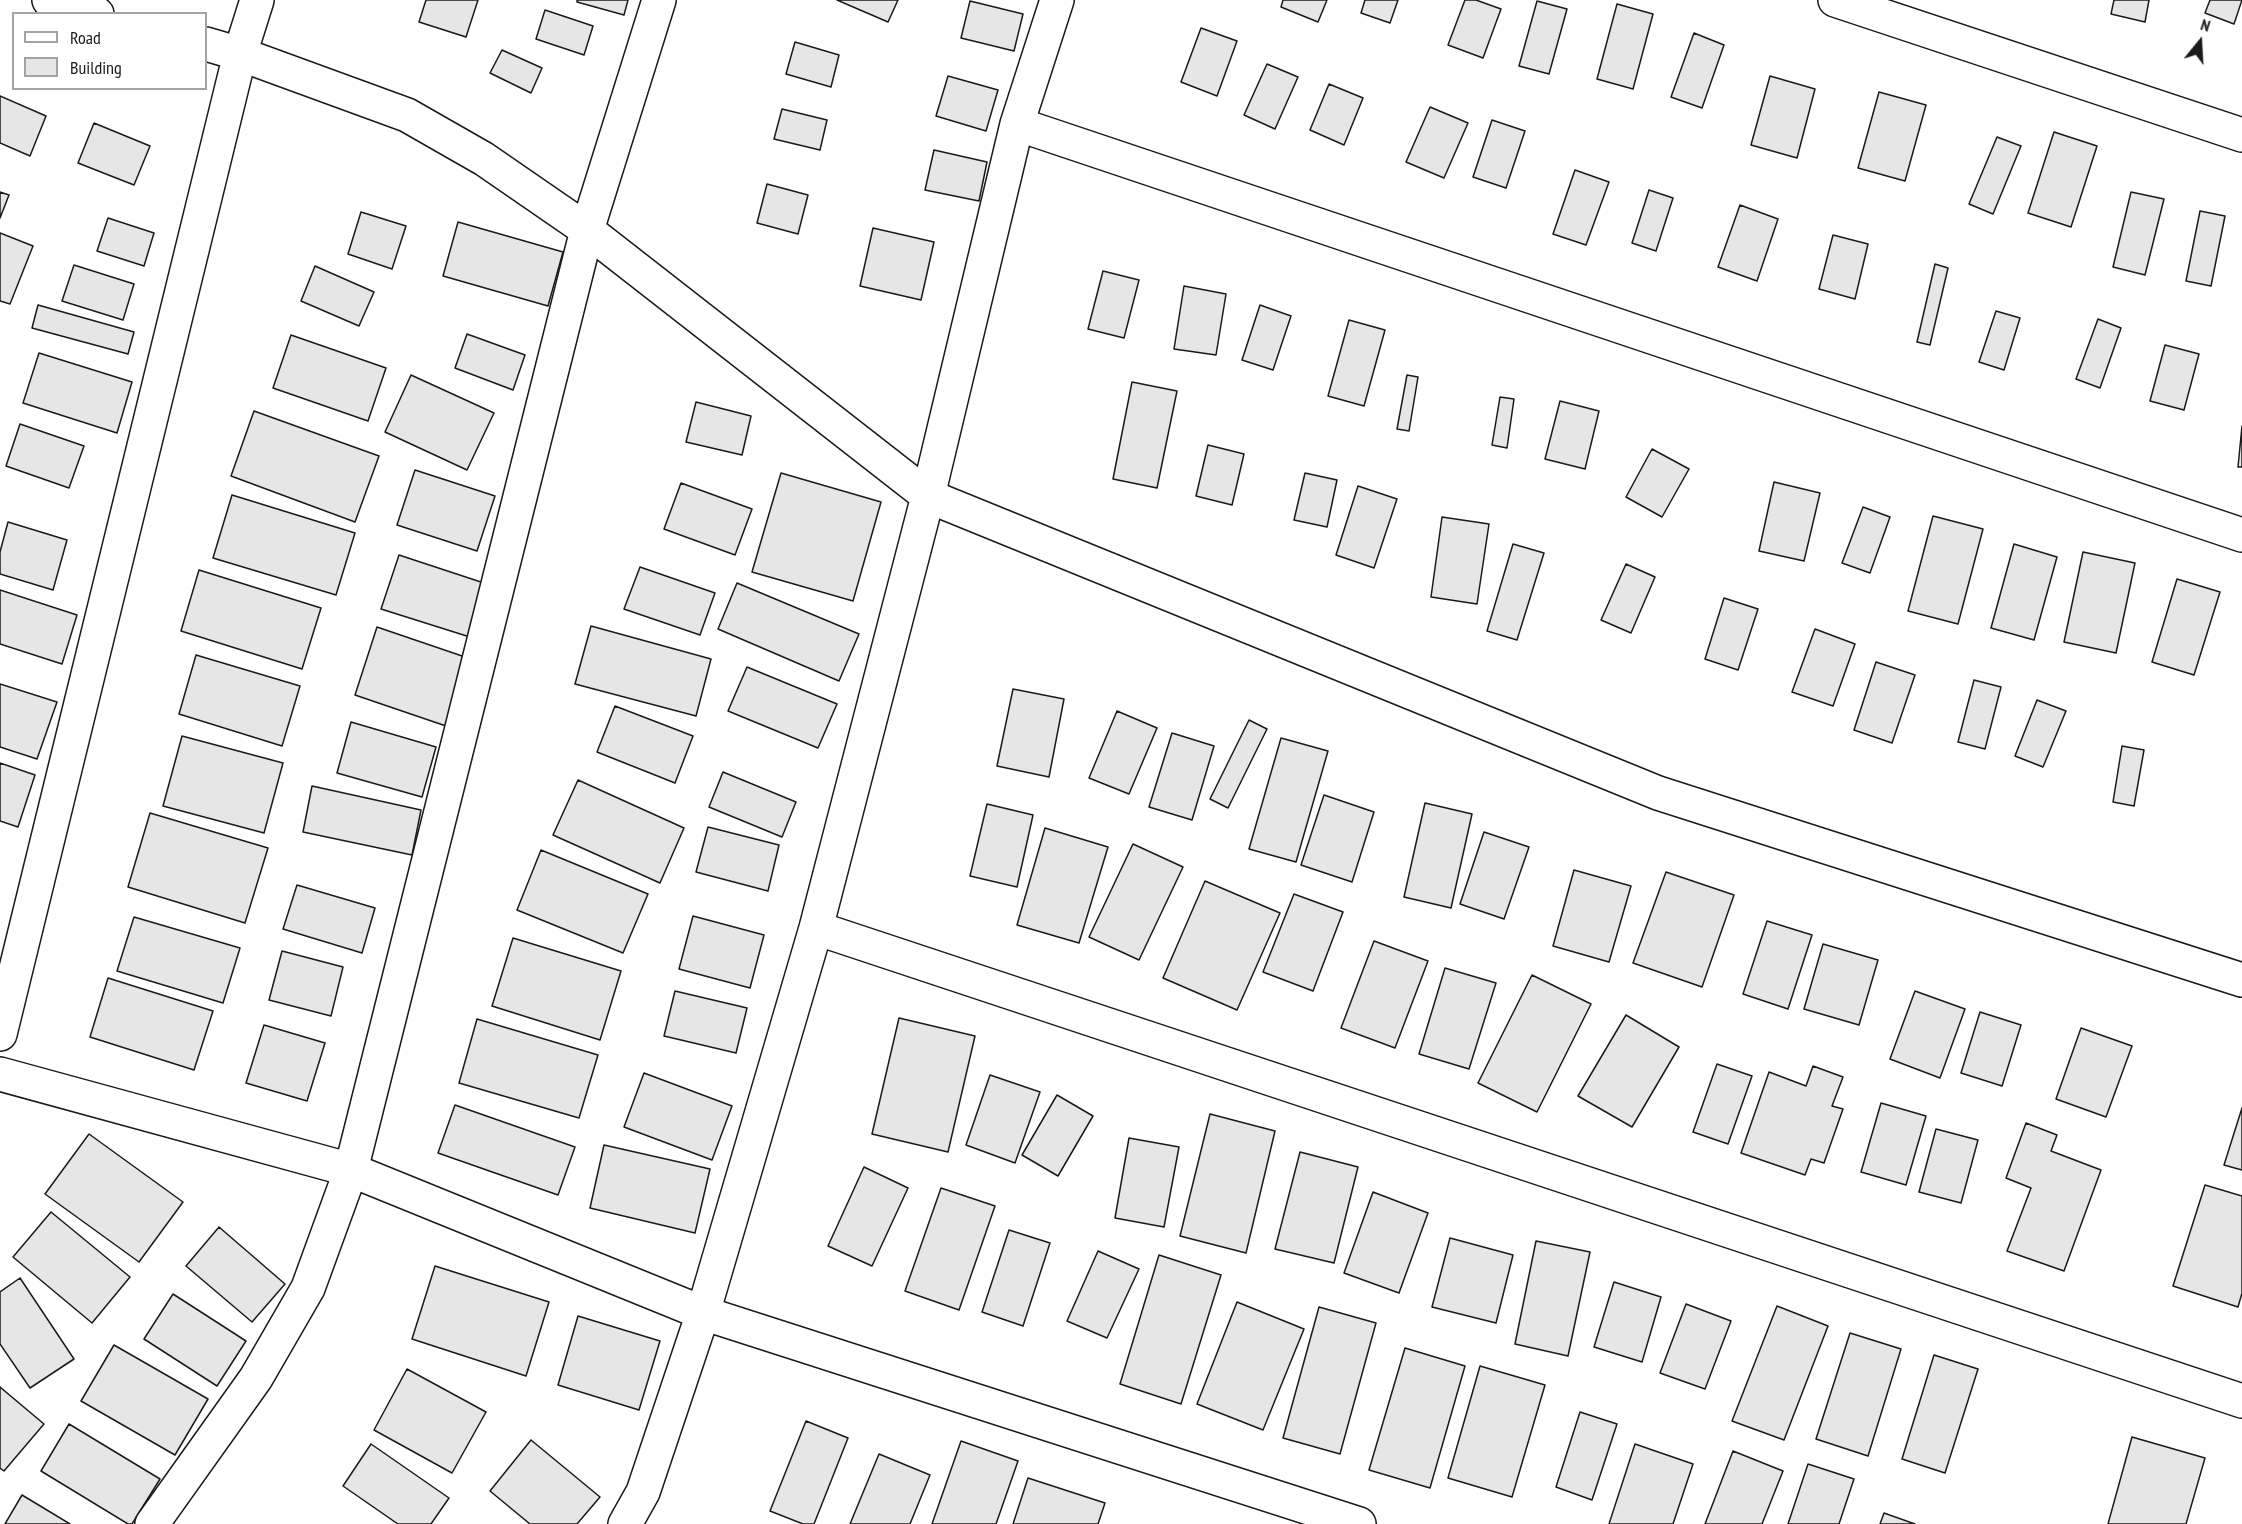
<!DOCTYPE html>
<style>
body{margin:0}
#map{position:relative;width:2242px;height:1524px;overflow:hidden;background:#fff;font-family:"PT Sans Narrow",sans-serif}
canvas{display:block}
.legend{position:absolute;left:12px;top:12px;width:195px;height:78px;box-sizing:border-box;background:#fff;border:2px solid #a3a3a3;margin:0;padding:8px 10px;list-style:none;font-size:18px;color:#1a1a1a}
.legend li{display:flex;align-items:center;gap:12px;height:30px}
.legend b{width:30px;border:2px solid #a3a3a3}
.north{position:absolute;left:2170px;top:12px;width:60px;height:60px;-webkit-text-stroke:4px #fff;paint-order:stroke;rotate:18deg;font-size:16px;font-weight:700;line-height:24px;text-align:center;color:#1a1a1a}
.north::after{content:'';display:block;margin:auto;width:21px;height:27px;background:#1a1a1a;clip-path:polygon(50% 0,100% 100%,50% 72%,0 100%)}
</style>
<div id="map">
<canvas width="2242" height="1524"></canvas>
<ul class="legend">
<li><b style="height:8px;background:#fff"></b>Road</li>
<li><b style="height:16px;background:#e6e6e6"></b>Building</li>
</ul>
<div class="north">N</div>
</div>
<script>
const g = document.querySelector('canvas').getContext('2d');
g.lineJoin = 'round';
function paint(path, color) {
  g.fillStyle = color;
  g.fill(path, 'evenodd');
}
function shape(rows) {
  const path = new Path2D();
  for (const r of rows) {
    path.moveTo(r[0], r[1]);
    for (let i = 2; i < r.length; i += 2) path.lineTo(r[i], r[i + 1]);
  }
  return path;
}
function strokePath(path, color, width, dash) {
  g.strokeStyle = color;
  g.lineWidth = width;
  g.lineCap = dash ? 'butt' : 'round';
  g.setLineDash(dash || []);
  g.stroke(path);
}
const building = shape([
 [426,0,478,0,466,37,419,22,426,0],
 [577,0,628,0,624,15,577,2,577,0],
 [837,0,898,0,888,22,837,0],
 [1283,0,1327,0,1318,22,1281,7,1283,0],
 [1365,0,1398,0,1390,23,1361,13,1365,0],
 [1465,0,1476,0,1501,9,1483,58,1448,45,1465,0],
 [2114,0,2149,0,2145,22,2111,14,2114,0],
 [2210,0,2242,0,2234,24,2205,13,2210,0],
 [970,1,1023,14,1014,51,961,38,970,1],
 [1537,1,1567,9,1549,74,1519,66,1537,1],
 [1617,4,1653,14,1633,89,1597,79,1617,4],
 [545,10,593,26,584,55,536,39,545,10],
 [1201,28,1237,41,1217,96,1181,82,1201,28],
 [1694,33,1724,45,1702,108,1671,97,1694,33],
 [795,42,839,55,831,87,786,74,795,42],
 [502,50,542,68,531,93,490,73,502,50],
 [1267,64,1298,77,1275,129,1244,115,1267,64],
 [948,76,998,90,986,131,936,116,948,76],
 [1770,76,1815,89,1797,158,1751,145,1770,76],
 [1329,84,1363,98,1344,145,1310,130,1329,84],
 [1879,92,1926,105,1905,181,1858,168,1879,92],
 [0,96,46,116,30,156,0,143,0,96],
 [1430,107,1468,123,1444,178,1406,162,1430,107],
 [782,109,827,120,820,150,774,139,782,109],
 [1492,120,1525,131,1506,188,1473,177,1492,120],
 [94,123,150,146,134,185,78,163,94,123],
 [2054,132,2097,146,2071,227,2028,213,2054,132],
 [1997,137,2021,146,1993,214,1969,204,1997,137],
 [934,150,987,162,979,201,925,190,934,150],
 [1575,170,1609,182,1586,245,1553,234,1575,170],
 [767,184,808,195,798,234,757,223,767,184],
 [1649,190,1673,198,1656,251,1632,243,1649,190],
 [0,192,9,195,0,218,0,192],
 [2131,192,2164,199,2145,275,2113,267,2131,192],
 [1740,205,1778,219,1757,281,1718,267,1740,205],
 [2200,211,2225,216,2211,286,2186,281,2200,211],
 [361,212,406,226,392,269,348,254,361,212],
 [108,218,154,233,144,266,97,251,108,218],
 [458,222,563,252,548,306,443,276,458,222],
 [873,228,934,242,921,300,860,286,873,228],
 [0,233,33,246,10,304,0,301,0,233],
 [1833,235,1868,244,1855,299,1819,289,1833,235],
 [1935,264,1948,268,1930,345,1917,342,1935,264],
 [74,265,134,284,123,320,62,301,74,265],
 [315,266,374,292,359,326,301,301,315,266],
 [1103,271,1139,280,1124,338,1088,329,1103,271],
 [1184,286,1226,294,1216,355,1174,349,1184,286],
 [38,305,134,332,128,354,32,328,38,305],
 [1260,305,1291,316,1273,370,1242,360,1260,305],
 [1996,311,2020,318,2004,370,1979,362,1996,311],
 [2098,319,2121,328,2100,388,2076,379,2098,319],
 [1349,320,1385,330,1364,406,1328,396,1349,320],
 [467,334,525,355,513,390,455,368,467,334],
 [291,335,386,368,368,421,273,388,291,335],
 [2165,345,2199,354,2184,410,2150,401,2165,345],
 [39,353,132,382,117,433,23,403,39,353],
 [411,375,494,413,467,470,385,432,411,375],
 [1407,375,1418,377,1409,431,1397,429,1407,375],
 [1132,382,1177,391,1157,488,1113,479,1132,382],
 [1500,397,1514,399,1507,448,1492,445,1500,397],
 [1560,401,1599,411,1585,469,1545,459,1560,401],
 [696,402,751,416,742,455,686,442,696,402],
 [254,411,379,456,355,522,231,476,254,411],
 [20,424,84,446,69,488,6,466,20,424],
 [2242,426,2242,467,2238,467,2242,426],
 [1208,445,1244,454,1232,505,1196,496,1208,445],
 [1652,449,1689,469,1662,517,1626,497,1652,449],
 [415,470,495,496,477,551,397,525,415,470],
 [781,473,881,502,853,601,752,572,781,473],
 [1305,473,1337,480,1327,527,1294,520,1305,473],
 [1774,482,1820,493,1804,561,1759,551,1774,482],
 [681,483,752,509,735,555,664,529,681,483],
 [1358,486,1397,499,1374,568,1336,555,1358,486],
 [232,495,355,533,336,595,213,558,232,495],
 [1863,507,1890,517,1870,573,1842,563,1863,507],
 [1933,516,1983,529,1958,624,1908,611,1933,516],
 [1442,517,1489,524,1477,604,1431,597,1442,517],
 [8,522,67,540,53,590,0,574,0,552,8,522],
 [1513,544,1544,553,1517,640,1487,631,1513,544],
 [2014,544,2057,557,2034,640,1991,628,2014,544],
 [2083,552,2135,563,2116,653,2064,642,2083,552],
 [399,555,490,585,473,638,381,609,399,555],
 [1626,564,1655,577,1631,633,1601,620,1626,564],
 [640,567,715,593,700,635,624,609,640,567],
 [199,570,321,608,302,669,181,631,199,570],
 [2177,579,2220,592,2194,675,2152,662,2177,579],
 [737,583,859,634,839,681,718,629,737,583],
 [0,590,77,615,62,664,0,644,0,590],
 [1724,598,1758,609,1738,670,1705,659,1724,598],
 [591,626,711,659,696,716,575,684,591,626],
 [377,627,468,658,446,726,355,695,377,627],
 [1815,629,1855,644,1833,706,1792,692,1815,629],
 [196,655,300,686,282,746,179,714,196,655],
 [1876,662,1915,675,1892,743,1854,730,1876,662],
 [747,667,837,704,818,748,728,711,747,667],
 [1974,680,2001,687,1985,749,1958,742,1974,680],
 [0,684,57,702,37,759,0,747,0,684],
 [1013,689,1064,699,1049,777,997,766,1013,689],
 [2037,700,2066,711,2043,767,2015,756,2037,700],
 [615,706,693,736,675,783,597,752,615,706],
 [1117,711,1157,728,1129,794,1089,778,1117,711],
 [1249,720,1267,729,1228,808,1210,799,1249,720],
 [351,722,436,747,422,797,337,773,351,722],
 [1172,733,1214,746,1192,820,1149,807,1172,733],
 [182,736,283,763,264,833,163,806,182,736],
 [1281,738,1328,751,1296,862,1249,849,1281,738],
 [2122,746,2144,750,2134,806,2113,802,2122,746],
 [0,763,35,775,18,827,0,821,0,763],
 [723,772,796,802,782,837,709,807,723,772],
 [578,780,684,828,660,883,553,835,578,780],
 [312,786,421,810,412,855,303,832,312,786],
 [1324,795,1374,812,1352,882,1301,865,1324,795],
 [1425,803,1472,814,1451,908,1404,897,1425,803],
 [987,804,1033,815,1017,887,970,876,987,804],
 [150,813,268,848,245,923,128,887,150,813],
 [708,827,779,845,768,891,696,872,708,827],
 [1045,828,1108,847,1079,943,1017,925,1045,828],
 [1484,832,1529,847,1504,919,1460,904,1484,832],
 [1133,844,1183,867,1139,960,1089,937,1133,844],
 [541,850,648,894,623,953,517,910,541,850],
 [1574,870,1631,886,1609,962,1553,946,1574,870],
 [1666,872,1734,895,1702,987,1633,963,1666,872],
 [1205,881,1280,913,1237,1010,1163,978,1205,881],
 [297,885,375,908,362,953,283,929,297,885],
 [1294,894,1343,912,1313,991,1263,972,1294,894],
 [693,916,764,935,750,988,679,969,693,916],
 [134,917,240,948,223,1003,117,971,134,917],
 [1767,921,1812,935,1788,1009,1743,994,1767,921],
 [513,938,621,971,600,1040,492,1006,513,938],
 [1374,941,1428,961,1395,1048,1341,1028,1374,941],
 [1823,944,1878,960,1859,1025,1804,1009,1823,944],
 [282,951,343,967,331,1016,269,1000,282,951],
 [1445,968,1496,983,1469,1069,1419,1054,1445,968],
 [1532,975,1591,1004,1537,1112,1478,1083,1532,975],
 [108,978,213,1011,194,1070,90,1037,108,978],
 [675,991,747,1008,736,1053,664,1036,675,991],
 [1915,991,1965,1009,1940,1078,1890,1059,1915,991],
 [1980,1012,2021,1025,2002,1086,1961,1073,1980,1012],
 [1626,1015,1679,1047,1632,1127,1578,1096,1626,1015],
 [899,1018,975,1036,948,1152,872,1134,899,1018],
 [477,1019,598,1055,579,1118,459,1083,477,1019],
 [264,1025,325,1043,307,1101,246,1083,264,1025],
 [2081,1028,2132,1046,2106,1117,2056,1099,2081,1028],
 [1717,1064,1752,1076,1728,1144,1693,1132,1717,1064],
 [1813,1066,1843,1077,1832,1106,1843,1109,1824,1163,1811,1159,1805,1175,1741,1153,1769,1072,1806,1086,1813,1066],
 [644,1073,732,1106,712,1160,624,1127,644,1073],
 [990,1075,1040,1092,1015,1163,966,1145,990,1075],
 [1057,1095,1093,1116,1058,1176,1022,1155,1057,1095],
 [1881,1103,1926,1116,1906,1185,1861,1172,1881,1103],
 [455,1105,575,1147,558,1195,438,1153,455,1105],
 [2242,1108,2242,1170,2224,1165,2242,1108],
 [1210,1114,1275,1131,1246,1253,1180,1236,1210,1114],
 [2026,1123,2057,1135,2051,1151,2101,1170,2064,1271,2007,1251,2031,1188,2006,1178,2026,1123],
 [1936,1129,1978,1140,1961,1203,1919,1192,1936,1129],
 [89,1134,183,1202,139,1262,45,1194,89,1134],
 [1129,1138,1179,1147,1164,1227,1115,1218,1129,1138],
 [604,1145,710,1169,695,1233,590,1208,604,1145],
 [1300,1152,1358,1167,1334,1263,1275,1249,1300,1152],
 [864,1167,908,1188,872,1266,828,1246,864,1167],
 [2205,1185,2242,1196,2242,1293,2238,1307,2173,1286,2205,1185],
 [941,1188,995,1206,959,1310,905,1291,941,1188],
 [1373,1192,1428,1213,1399,1293,1344,1273,1373,1192],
 [51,1212,130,1277,92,1323,13,1257,51,1212],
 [219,1227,285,1284,252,1322,186,1266,219,1227],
 [1009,1230,1050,1243,1023,1326,982,1312,1009,1230],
 [1450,1238,1513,1255,1496,1323,1432,1307,1450,1238],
 [1536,1241,1590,1252,1568,1356,1515,1344,1536,1241],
 [1098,1251,1139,1269,1107,1338,1067,1321,1098,1251],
 [1159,1255,1221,1275,1181,1404,1120,1384,1159,1255],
 [435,1266,549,1302,526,1376,412,1339,435,1266],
 [20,1278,74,1359,30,1388,0,1344,0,1292,20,1278],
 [1614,1282,1661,1297,1642,1362,1594,1347,1614,1282],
 [173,1294,246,1341,217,1386,144,1339,173,1294],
 [1237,1302,1304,1329,1263,1430,1197,1404,1237,1302],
 [1686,1304,1731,1321,1705,1389,1660,1373,1686,1304],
 [1777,1306,1828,1326,1784,1440,1732,1421,1777,1306],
 [1319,1307,1376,1323,1340,1454,1283,1438,1319,1307],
 [578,1316,660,1341,639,1410,558,1385,578,1316],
 [1850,1333,1901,1349,1868,1456,1816,1439,1850,1333],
 [114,1345,208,1399,175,1455,81,1401,114,1345],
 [1405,1348,1465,1366,1430,1488,1369,1470,1405,1348],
 [1934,1355,1978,1369,1945,1473,1902,1459,1934,1355],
 [1480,1366,1545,1385,1512,1497,1448,1478,1480,1366],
 [407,1369,486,1412,452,1473,374,1430,407,1369],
 [0,1387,44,1424,4,1471,0,1468,0,1387],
 [1580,1412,1617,1424,1592,1500,1556,1487,1580,1412],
 [806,1421,848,1438,814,1524,803,1524,770,1511,806,1421],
 [69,1424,160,1479,132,1524,128,1524,41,1471,69,1424],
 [2132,1437,2205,1458,2186,1524,2108,1524,2132,1437],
 [531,1440,600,1497,577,1524,530,1524,490,1491,531,1440],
 [961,1441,1018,1461,996,1524,932,1524,961,1441],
 [371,1444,449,1498,431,1524,398,1524,343,1486,371,1444],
 [1635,1444,1693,1464,1673,1524,1609,1524,1635,1444],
 [1733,1451,1783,1471,1762,1524,1705,1524,1733,1451],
 [879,1454,930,1475,910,1524,850,1524,879,1454],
 [1808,1464,1854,1479,1839,1524,1788,1524,1808,1464],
 [1028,1478,1105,1503,1098,1524,1013,1524,1028,1478],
 [22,1495,70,1524,5,1524,22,1495],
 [1884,1513,1915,1524,1880,1524,1884,1513]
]);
const minor = shape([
 [49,0,97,14],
 [1835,0,2242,135],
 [206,44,240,54,407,115,484,159,587,230,928,496,1658,793,2242,980],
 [1017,124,2242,535],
 [816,928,2242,1401],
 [0,1034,240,54,257,0],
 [0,1074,351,1170,703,1313,1359,1524],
 [152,1524,256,1378,308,1288,351,1170,587,230,659,0],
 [625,1524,643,1492,703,1313,816,928,928,496,1017,124,1057,0]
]);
paint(building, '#e6e6e6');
strokePath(building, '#1a1a1a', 1.5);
strokePath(minor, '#1a1a1a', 36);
strokePath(minor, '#fff', 33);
</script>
